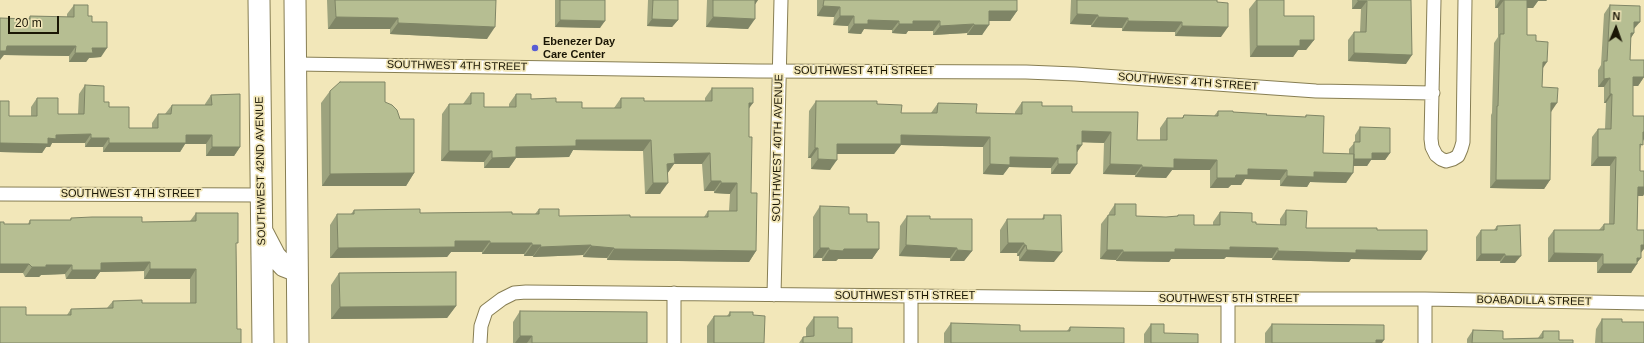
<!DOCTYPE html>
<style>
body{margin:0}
#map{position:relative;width:1644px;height:343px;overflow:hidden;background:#f2e7b9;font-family:Arial,sans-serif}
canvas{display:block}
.north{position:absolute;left:1596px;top:8px;width:40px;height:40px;-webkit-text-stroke:3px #f2e7b9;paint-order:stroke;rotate:2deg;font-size:11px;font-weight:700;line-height:16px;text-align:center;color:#1a1605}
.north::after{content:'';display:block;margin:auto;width:14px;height:18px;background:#1a1605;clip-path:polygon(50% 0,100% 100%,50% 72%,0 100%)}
.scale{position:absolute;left:8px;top:16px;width:51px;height:18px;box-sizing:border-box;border:2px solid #1a1605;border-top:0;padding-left:5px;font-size:12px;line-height:14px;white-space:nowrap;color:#1a1605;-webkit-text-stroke:3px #f2e7b9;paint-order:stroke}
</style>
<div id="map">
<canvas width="1644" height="343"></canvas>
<div class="north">N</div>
<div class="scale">20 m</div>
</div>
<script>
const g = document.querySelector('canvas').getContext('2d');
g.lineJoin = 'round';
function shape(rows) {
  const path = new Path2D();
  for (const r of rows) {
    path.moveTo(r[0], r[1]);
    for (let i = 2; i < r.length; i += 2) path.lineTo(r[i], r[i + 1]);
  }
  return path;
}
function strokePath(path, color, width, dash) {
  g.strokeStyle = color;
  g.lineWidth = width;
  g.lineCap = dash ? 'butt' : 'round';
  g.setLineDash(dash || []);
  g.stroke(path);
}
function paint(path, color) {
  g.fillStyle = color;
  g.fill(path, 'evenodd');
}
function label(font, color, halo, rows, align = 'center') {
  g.font = font + ' Arial,sans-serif';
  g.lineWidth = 3.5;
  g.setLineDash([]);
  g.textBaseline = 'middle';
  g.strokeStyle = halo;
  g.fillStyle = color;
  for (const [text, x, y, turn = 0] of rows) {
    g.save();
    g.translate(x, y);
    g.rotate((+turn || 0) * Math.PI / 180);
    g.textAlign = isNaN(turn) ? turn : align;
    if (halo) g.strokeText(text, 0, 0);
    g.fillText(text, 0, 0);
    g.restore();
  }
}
const street = shape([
 [1434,0,1431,139,1432,147,1436,155,1441,159,1446,161,1453,159,1458,156,1461,149,1463,142,1465,0],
 [296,64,757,71,1026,72,1075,74,1316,91,1433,93],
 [0,194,261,195],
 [674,293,674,343],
 [774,295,781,0],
 [911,296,911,343],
 [1425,299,1425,343],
 [480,343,481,326,486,311,502,299,514,293,526,292,1202,299,1425,299,1644,303],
 [1228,343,1228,299]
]);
const primary = shape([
 [259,0,263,343],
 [295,0,298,343],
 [263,233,275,256,284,266,297,271]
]);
const wall = shape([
 [327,0,496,0,487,39,390,34,390,29,328,29],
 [555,0,605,0,600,28,555,27],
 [648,0,678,0,678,20,672,27,647,26],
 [707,0,758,0,755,4,748,29,706,27],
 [817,0,1017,0,1017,11,1010,21,989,21,982,35,967,35,967,33,933,35,933,31,908,31,906,34,892,33,892,30,864,29,861,34,848,33,848,26,833,25,834,17,817,16],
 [1071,0,1217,0,1221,37,1175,36,1175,32,1122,31,1122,28,1091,27,1091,25,1070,24],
 [1256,0,1284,0,1284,16,1314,40,1306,50,1298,50,1293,57,1250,57,1249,9],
 [1352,0,1411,0,1406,64,1348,61,1348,40,1354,32,1360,32,1361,9,1352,9],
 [1495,0,1547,0,1546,1,1538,1,1533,8,1527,8,1527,35,1536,41,1543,69,1542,87,1551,112,1550,112,1550,180,1544,189,1490,188,1491,115,1492,113,1494,43,1498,37,1498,8,1495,8],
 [74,5,88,16,92,22,101,57,89,58,86,62,69,62,69,56,4,55,30,16,67,17,67,14],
 [1610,5,1634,30,1634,33,1631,38,1630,60,1644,60,1644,77,1638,86,1633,86,1633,116,1644,116,1644,139,1640,149,1640,171,1644,171,1644,194,1643,196,1638,196,1637,230,1641,253,1637,262,1631,273,1597,273,1597,262,1548,262,1548,238,1554,230,1599,230,1604,224,1609,224,1610,166,1591,166,1592,137,1598,129,1605,129,1606,103,1604,103,1604,87,1598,87,1598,70,1601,65,1604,14],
 [85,85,109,107,129,128,152,128,152,123,158,114,165,114,172,105,205,105,205,104,211,95,240,147,234,156,206,156,206,144,185,144,180,152,103,152,103,147,85,147,85,143,52,143,50,147,46,147,42,153,0,152,0,101,9,116,31,116,31,107,37,98,58,114,78,114,79,94],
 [712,88,749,109,749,137,751,193,756,251,749,262,607,260,607,258,583,257,583,255,533,257,533,256,524,256,524,254,482,254,482,252,451,252,447,257,330,258,330,225,337,214,351,214,354,210,420,213,535,214,539,209,559,216,630,217,704,217,708,211,729,211,730,194,714,193,714,191,704,191,702,164,674,164,667,174,660,194,645,194,643,151,573,150,569,157,516,158,509,168,484,168,484,162,441,161,442,114,449,104,463,104,471,93,484,107,509,107,509,104,516,94,531,99,556,102,582,108,614,108,621,98,644,101,705,101,705,98],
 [330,91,385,102,414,173,406,186,322,186,321,103],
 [816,101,877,104,901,113,931,113,938,103,976,113,1015,114,1015,112,1022,102,1072,112,1137,140,1160,140,1160,128,1167,118,1182,118,1184,115,1214,116,1218,111,1266,115,1305,117,1306,115,1323,153,1349,154,1349,149,1355,142,1355,135,1360,127,1390,153,1385,160,1371,160,1367,166,1353,166,1346,183,1310,182,1307,187,1280,186,1280,180,1245,179,1241,185,1231,185,1228,188,1210,188,1210,170,1172,170,1166,178,1135,177,1135,175,1103,174,1104,143,1082,142,1077,152,1070,174,1051,174,1051,168,1009,167,1003,175,983,174,983,147,901,145,894,154,837,154,830,170,811,169,811,158,808,158,809,111],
 [1115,204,1136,216,1166,217,1177,216,1178,215,1194,225,1213,225,1213,222,1220,212,1252,222,1256,224,1280,225,1280,219,1286,210,1306,228,1377,230,1421,260,1351,259,1349,262,1272,260,1272,258,1226,257,1224,259,1171,259,1169,262,1116,261,1116,260,1100,259,1101,224,1108,215,1109,215,1109,213],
 [820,206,849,214,867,222,879,249,872,259,838,259,836,261,822,261,822,258,813,258,813,217],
 [196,213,236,246,237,329,26,315,67,315,71,309,107,308,113,301,142,303,190,303,190,279,144,279,144,271,100,272,95,279,66,279,65,274,41,275,39,277,25,277,23,273,0,273,4,224,28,224,30,220,70,220,71,218,142,222,190,221],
 [1044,215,1054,262,1019,261,1019,256,1017,256,1017,253,1000,253,1000,230,1007,219,1042,219],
 [907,216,930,219,972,251,964,261,950,261,950,258,899,256,900,226],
 [1497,226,1515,263,1500,263,1500,261,1476,261,1476,237,1481,230,1494,230],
 [339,273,456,306,447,318,331,319,331,285],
 [520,311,647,343,513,343,513,322],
 [730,312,753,315,764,343,707,343,707,326,714,316,727,316],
 [814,317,838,328,852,343,799,343,803,337,806,337,806,328],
 [1602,319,1622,322,1644,343,1595,343,1596,329],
 [951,323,1020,331,1067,331,1070,327,1124,343,944,343,944,333],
 [1151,324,1164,333,1198,343,1144,343,1144,334],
 [1272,324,1382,343,1265,343,1265,333],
 [1473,330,1503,339,1538,338,1543,331,1559,340,1573,343,1467,343,1467,339]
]);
const shadedWall = shape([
 [753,0,758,0,754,6],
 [1500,0,1504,0,1498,8,1495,8],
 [1527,0,1547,0,1546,1,1538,1,1533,8,1521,8],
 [1358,1,1367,1,1361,9,1352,9],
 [823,6,840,7,834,17,817,16],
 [989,11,1017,11,1010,21,983,21],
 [1077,14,1098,15,1091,25,1070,24],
 [840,16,854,16,848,26,833,25],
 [336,17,398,18,390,29,328,29],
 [713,17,755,19,748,29,706,27],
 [1098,17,1128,18,1122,28,1091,27],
 [652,19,678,20,672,27,647,26],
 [560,20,605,21,600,28,555,27],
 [868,20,899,21,892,30,864,29,861,34,848,33,854,24],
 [913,21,940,21,933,31,908,31,906,34,892,33,899,24],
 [1128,21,1182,22,1175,32,1122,31],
 [1634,22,1640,22,1633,30],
 [398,23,495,27,487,39,390,34],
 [974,24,967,33,933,35,940,26],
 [974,25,989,25,982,35,967,35],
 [1182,26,1228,27,1221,37,1175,36],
 [1631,33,1634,33,1628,42],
 [1300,40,1314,40,1306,50,1298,50,1293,57,1250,57,1257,46],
 [7,46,76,46,69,56,4,55,0,60,0,51],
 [92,48,107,48,101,57,89,58,86,62,69,62,75,53],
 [1354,53,1412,55,1406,64,1348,61],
 [1543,62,1547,62,1541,71],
 [1633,77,1644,77,1638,86,1627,86],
 [1610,78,1604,87,1598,87,1604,79],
 [1610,94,1612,94,1606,103,1604,103],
 [749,103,753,103,745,114],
 [1551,103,1557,103,1551,112,1545,111],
 [1082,131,1111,132,1104,143,1075,142],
 [1643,132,1644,132,1644,139,1642,141],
 [91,134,85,143,52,143,50,147,46,147,42,153,0,152,0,143,48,138,56,135],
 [186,135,212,135,206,144,185,144,180,152,103,152,109,143],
 [901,135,990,137,983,147,901,145,894,154,830,154,837,144],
 [91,138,109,138,103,147,85,147],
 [576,140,651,140,643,151,573,150,569,157,516,158,509,168,484,168,492,158,516,147],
 [1077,145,1082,145,1075,155],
 [212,147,240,147,234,156,206,156],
 [815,148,818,148,811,158,808,158],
 [449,151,492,151,484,162,441,161],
 [710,153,702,164,674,164,667,174,660,174,674,154],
 [1372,153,1390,153,1385,160,1371,160,1367,166,1349,166,1354,159],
 [1010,157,1058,158,1051,168,1009,167,1003,175,983,174,990,164],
 [1598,157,1616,157,1610,166,1591,166],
 [818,159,837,160,830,170,811,169],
 [1174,159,1217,160,1210,170,1172,170,1166,178,1135,177,1142,167],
 [1058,164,1077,164,1070,174,1051,174],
 [1110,164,1142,165,1135,175,1103,174],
 [1248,169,1287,170,1280,180,1245,179,1241,185,1231,185,1228,188,1210,188,1217,178,1236,175],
 [1314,172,1353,173,1346,183,1310,182,1307,187,1280,186,1287,176],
 [414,173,406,186,322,186,330,174],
 [1496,180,1550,180,1544,189,1490,188],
 [711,181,721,181,714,191,704,191],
 [653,183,668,183,660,194,645,194],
 [721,183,737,183,730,194,714,193],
 [1638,187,1644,187,1644,194,1643,196,1632,196],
 [455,241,490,241,482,252,451,252,447,257,330,258,338,248],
 [490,243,532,243,524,254,482,254],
 [1008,243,1024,243,1017,253,1000,253],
 [532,245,541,245,533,256,524,256],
 [591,245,583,255,533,257,540,247],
 [906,245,957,248,950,258,899,256],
 [1024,245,1026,245,1019,256,1017,256],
 [1641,245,1644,245,1644,249,1640,254],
 [591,246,614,248,607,258,583,257],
 [1230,247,1278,248,1272,258,1226,257,1224,259,1171,259,1169,262,1116,261,1123,252],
 [820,248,829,248,822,258,813,258],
 [614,249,756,251,749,262,607,260],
 [844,249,879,249,872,259,838,259,836,261,822,261,829,250],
 [957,250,972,251,964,261,950,261],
 [1027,250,1062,252,1054,262,1019,261],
 [1107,250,1123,250,1116,260,1100,259],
 [1356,250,1427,251,1421,260,1351,259,1349,262,1272,260,1278,251],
 [1554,253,1603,254,1597,262,1548,262],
 [1481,254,1505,254,1500,261,1476,261],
 [1505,256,1521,256,1515,263,1500,263],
 [1637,258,1641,258,1636,264,1637,264,1631,273,1597,273,1603,264],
 [150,262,144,271,100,272,95,279,66,279,72,270,101,263],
 [0,264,29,264,23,273,0,273],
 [46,265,72,265,65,274,41,275,39,277,25,277,32,267],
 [150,269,196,269,190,279,144,279],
 [456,306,447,318,331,319,340,307],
 [520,336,532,336,527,343,515,343],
 [1376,340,1384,340,1382,343,1374,343]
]);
const building = shape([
 [335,0,496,0,495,27,398,23,398,18,336,17,335,0],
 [560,0,605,0,605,21,560,20,560,0],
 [653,0,678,0,678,20,652,19,653,0],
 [713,0,755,0,755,19,713,17,713,0],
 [824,0,1017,0,1017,11,989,11,989,25,974,25,974,24,940,26,940,21,913,21,913,24,899,24,899,21,868,20,868,24,854,24,854,16,840,16,840,7,823,6,824,0],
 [1077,0,1217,0,1217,2,1228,3,1228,27,1182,26,1182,22,1128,21,1128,18,1098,17,1098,15,1077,14,1077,0],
 [1257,0,1284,0,1284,16,1314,16,1314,40,1300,40,1300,46,1257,46,1257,0],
 [1358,0,1411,0,1412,55,1354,53,1354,32,1366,32,1367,1,1358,1,1358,0],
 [1504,0,1527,0,1527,35,1536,35,1536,41,1548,42,1547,62,1543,62,1542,87,1558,88,1557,103,1551,103,1550,180,1496,180,1497,106,1498,106,1500,34,1504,34,1504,0],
 [74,5,88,5,88,16,92,16,92,22,107,22,107,48,92,48,93,53,75,53,76,46,7,46,6,51,0,51,0,18,30,19,30,16,74,17,74,5],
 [1610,5,1640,6,1640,22,1634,22,1634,33,1631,33,1630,60,1644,60,1644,77,1633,77,1633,116,1644,116,1644,132,1643,132,1643,145,1640,144,1640,171,1644,171,1644,187,1638,187,1637,230,1644,230,1644,245,1641,245,1641,258,1637,258,1637,264,1603,264,1603,254,1554,253,1554,230,1604,230,1604,224,1614,224,1616,157,1598,157,1598,129,1611,129,1612,94,1610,94,1610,78,1604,79,1604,61,1607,61,1610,5],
 [340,82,385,82,385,102,392,105,397,110,400,119,414,119,414,173,330,174,330,91,340,82],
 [85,85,104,86,104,102,109,102,109,107,129,107,129,128,158,128,158,114,171,114,172,105,212,105,211,95,240,94,240,147,212,147,212,135,186,135,186,143,109,143,109,138,91,138,91,134,56,135,56,139,48,138,48,144,0,143,0,101,9,101,9,116,37,116,37,98,58,98,58,114,84,114,85,85],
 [712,88,753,88,753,103,749,103,749,137,752,137,751,193,757,193,756,251,614,249,614,248,591,246,591,245,540,247,541,245,532,245,532,243,490,243,490,241,455,241,455,247,338,248,337,214,354,214,354,210,420,209,420,213,512,212,512,214,539,214,539,209,559,209,559,216,630,215,630,217,708,217,708,211,737,211,737,183,721,183,721,181,711,181,710,153,674,154,675,163,667,164,668,183,653,183,651,140,576,140,576,146,516,147,516,157,492,158,492,151,449,151,449,104,471,104,471,93,484,93,484,107,516,107,516,94,531,94,531,99,556,98,556,102,582,102,582,108,621,108,621,98,644,98,644,101,712,101,712,88],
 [816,101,877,101,877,104,902,105,901,113,937,113,938,103,977,104,976,113,1022,114,1022,102,1042,102,1042,106,1072,106,1072,112,1138,112,1137,140,1167,140,1167,118,1183,118,1184,115,1218,116,1218,111,1233,111,1233,112,1267,114,1266,115,1306,117,1306,115,1324,116,1323,153,1354,154,1353,173,1314,172,1314,177,1287,176,1287,170,1248,169,1248,175,1236,175,1235,178,1217,178,1217,160,1174,159,1174,168,1142,167,1142,165,1110,164,1111,132,1082,131,1082,145,1077,145,1077,164,1058,164,1058,158,1010,157,1010,165,990,164,990,137,901,135,901,144,837,144,837,160,818,159,818,148,815,148,816,101],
 [1360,127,1390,128,1390,153,1372,153,1372,159,1354,159,1354,142,1360,142,1360,127],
 [1115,204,1136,204,1136,216,1166,217,1178,216,1178,215,1194,215,1194,225,1220,225,1220,212,1252,213,1252,222,1256,222,1256,224,1286,225,1286,210,1307,211,1306,228,1377,228,1377,230,1427,230,1427,251,1356,250,1356,253,1278,251,1278,248,1230,247,1230,250,1175,249,1175,252,1123,252,1123,250,1107,250,1108,215,1115,215,1115,204],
 [820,206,849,207,849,214,867,214,867,222,879,222,879,249,844,249,843,251,829,250,829,248,820,248,820,206],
 [196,213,238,213,238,243,236,243,237,329,241,329,241,343,0,343,0,307,26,307,26,315,71,315,71,309,113,308,113,301,142,300,142,303,196,303,196,269,150,269,150,262,101,263,101,270,72,270,72,265,46,265,46,267,32,267,29,264,0,264,0,222,4,222,4,224,30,224,30,220,71,220,71,218,92,217,142,217,142,222,196,221,196,213],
 [1044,215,1061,215,1062,252,1027,250,1026,245,1024,245,1024,243,1008,243,1007,219,1044,219,1044,215],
 [907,216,930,216,930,219,972,219,972,251,957,250,957,248,906,245,907,216],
 [1520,225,1521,256,1505,256,1505,254,1481,254,1481,230,1497,230,1497,226,1520,225],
 [456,272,456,306,340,307,339,273,456,272],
 [520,311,647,312,647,343,532,343,532,336,520,336,520,311],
 [730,312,753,312,753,315,765,316,764,343,714,343,714,316,730,316,730,312],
 [814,317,838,317,838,328,852,328,852,343,803,343,803,337,814,336,814,317],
 [1602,319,1622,319,1622,322,1644,322,1644,343,1602,343,1602,319],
 [951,323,1020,325,1020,331,1070,331,1070,327,1124,328,1124,343,951,343,951,323],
 [1151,324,1164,324,1164,333,1198,334,1198,343,1151,343,1151,324],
 [1272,324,1384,325,1384,340,1376,340,1376,343,1272,343,1272,324],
 [1473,330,1503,331,1503,339,1543,338,1543,331,1559,331,1559,340,1573,340,1573,343,1472,343,1473,330]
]);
const markers = [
 [535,48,4,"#585dd4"]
];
const poiNames = [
 ["Ebenezer Day",543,42],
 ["Care Center",543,55]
];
const streetNames = [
 ["SOUTHWEST 4TH STREET",457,66,1],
 ["SOUTHWEST 4TH STREET",864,71],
 ["SOUTHWEST 4TH STREET",1188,82,4],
 ["SOUTHWEST 40TH AVENUE",778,148,-89],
 ["SOUTHWEST 42ND AVENUE",261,171,-91],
 ["SOUTHWEST 4TH STREET",131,194],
 ["SOUTHWEST 5TH STREET",905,296],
 ["SOUTHWEST 5TH STREET",1229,299],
 ["BOABADILLA STREET",1534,301,1]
];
strokePath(street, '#877e53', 15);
strokePath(primary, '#877e53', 23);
strokePath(street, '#fff', 13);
strokePath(primary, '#fff', 21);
paint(wall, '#9da37e');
paint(shadedWall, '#7f8566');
paint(building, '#b6be92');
strokePath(building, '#7f8566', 1);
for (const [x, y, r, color] of markers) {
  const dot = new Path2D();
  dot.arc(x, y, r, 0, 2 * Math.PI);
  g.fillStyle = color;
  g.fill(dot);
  strokePath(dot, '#f2e7b9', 1.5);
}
label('bold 11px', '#1a1605', '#f2e7b9', poiNames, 'left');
label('11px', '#1a1605', '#f2e7b9', streetNames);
</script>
